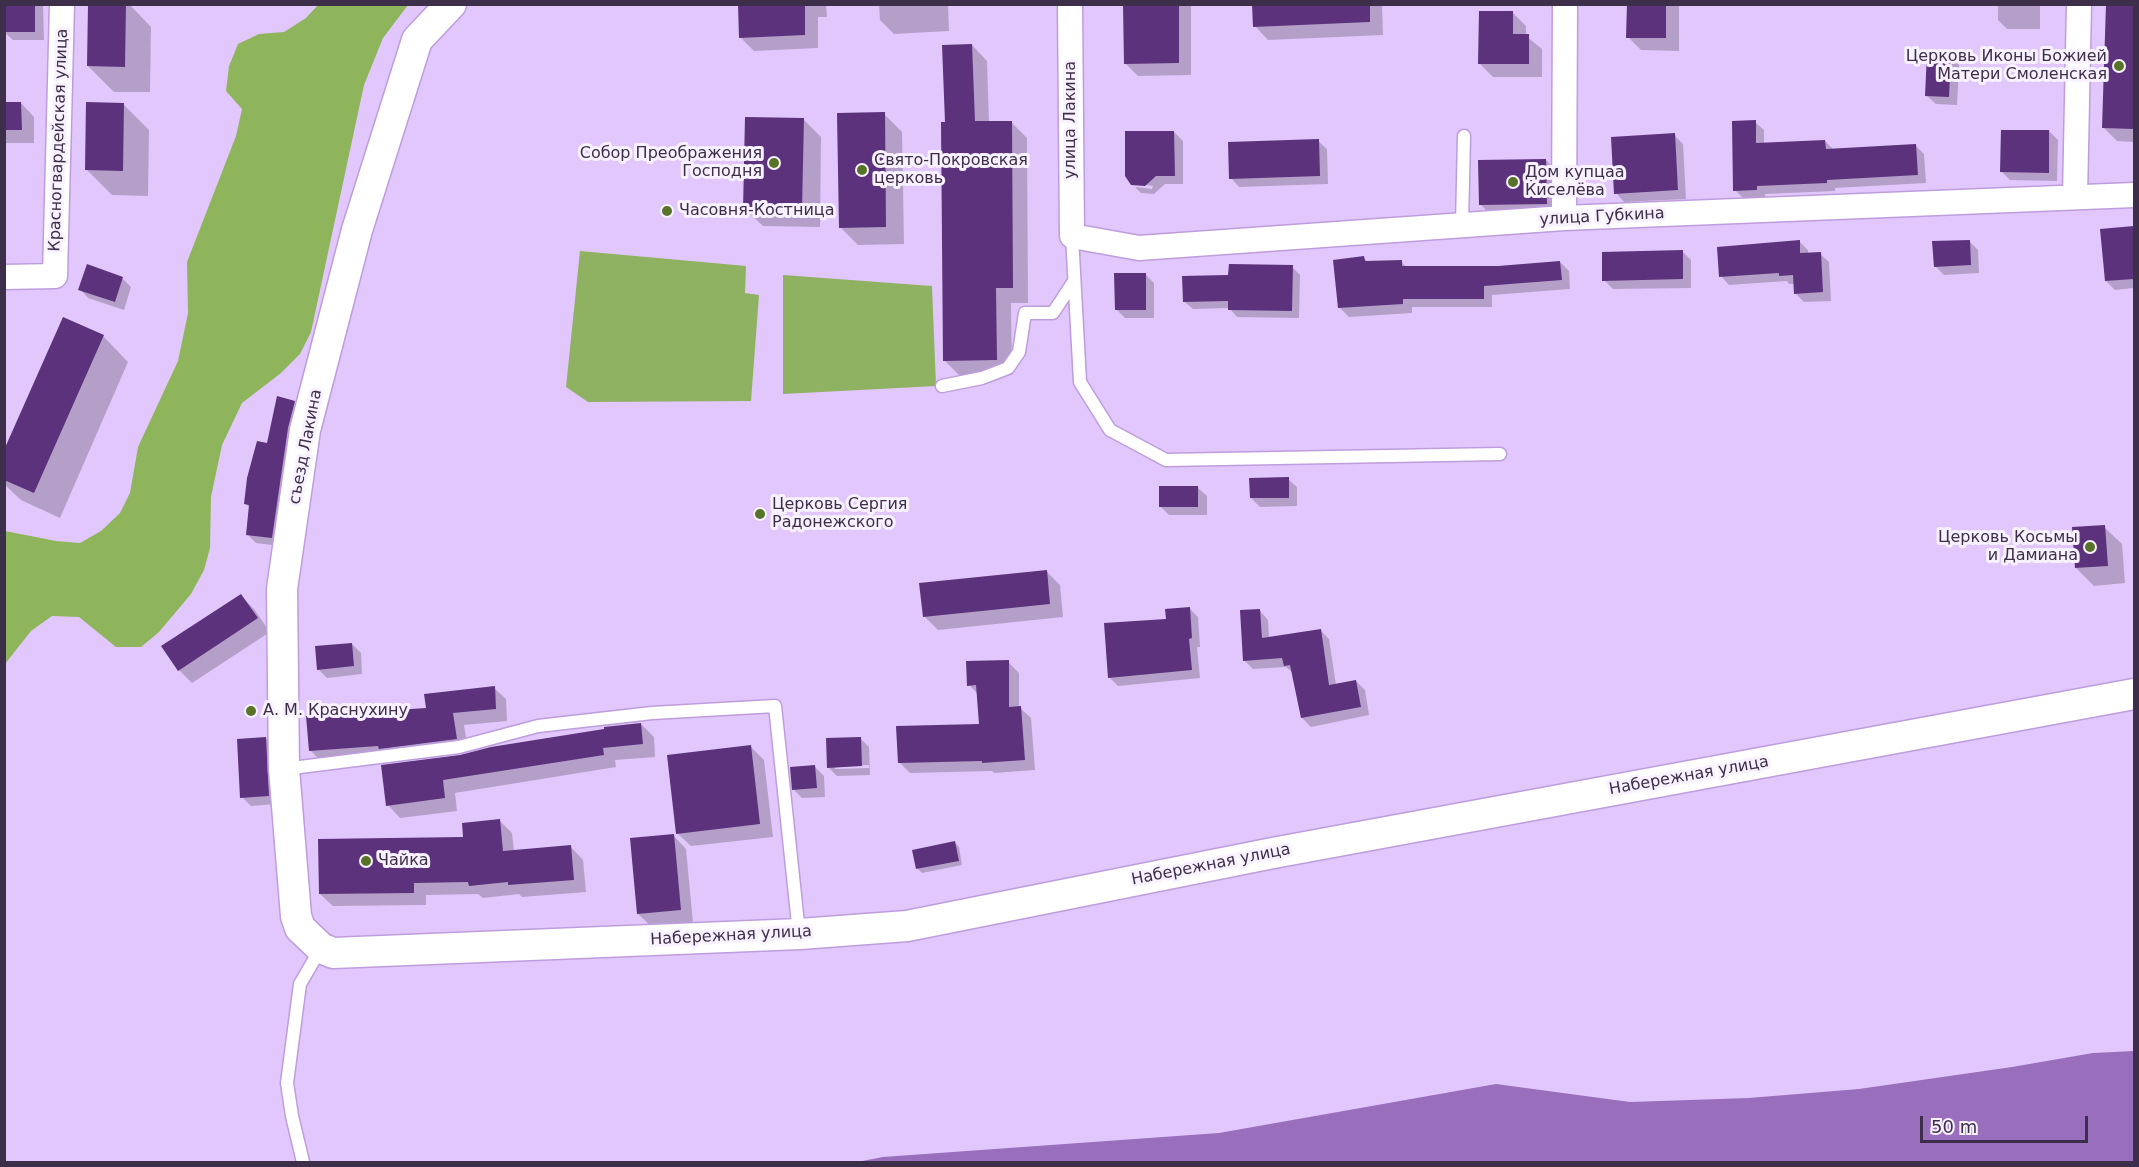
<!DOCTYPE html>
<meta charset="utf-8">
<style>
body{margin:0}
#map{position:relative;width:2139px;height:1167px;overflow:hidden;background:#e2c7fc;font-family:"DejaVu Sans",sans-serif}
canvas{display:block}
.frame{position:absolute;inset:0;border:6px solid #3d2f49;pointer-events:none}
.scale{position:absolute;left:1920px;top:1116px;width:168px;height:27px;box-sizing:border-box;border:3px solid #3d2f49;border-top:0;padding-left:8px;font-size:18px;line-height:21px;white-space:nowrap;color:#3d2f49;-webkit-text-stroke:4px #f8f1ff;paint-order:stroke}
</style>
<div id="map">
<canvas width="2139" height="1167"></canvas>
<div class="frame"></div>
<div class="scale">50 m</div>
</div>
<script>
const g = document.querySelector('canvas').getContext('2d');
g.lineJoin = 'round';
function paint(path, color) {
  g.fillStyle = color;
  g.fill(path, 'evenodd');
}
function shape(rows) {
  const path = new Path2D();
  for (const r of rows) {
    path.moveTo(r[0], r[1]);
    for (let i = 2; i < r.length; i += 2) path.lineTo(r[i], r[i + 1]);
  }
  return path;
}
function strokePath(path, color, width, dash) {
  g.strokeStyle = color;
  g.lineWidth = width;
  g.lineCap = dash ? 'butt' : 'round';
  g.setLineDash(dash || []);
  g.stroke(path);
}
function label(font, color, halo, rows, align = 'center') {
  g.font = font + ' "DejaVu Sans",sans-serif';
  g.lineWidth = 6;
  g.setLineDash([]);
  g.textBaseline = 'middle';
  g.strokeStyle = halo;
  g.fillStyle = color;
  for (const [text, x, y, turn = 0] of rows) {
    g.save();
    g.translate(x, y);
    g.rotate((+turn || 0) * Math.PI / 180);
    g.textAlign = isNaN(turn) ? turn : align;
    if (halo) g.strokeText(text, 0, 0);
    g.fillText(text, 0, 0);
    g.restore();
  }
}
const green = shape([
 [580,251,746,266,745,293,759,295,751,401,588,402,566,387],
 [783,275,932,286,936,386,783,394]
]);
const forest = shape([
 [318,5,408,5,383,38,364,85,311,332,300,354,281,373,242,403,222,445,211,497,210,548,204,570,191,594,159,632,141,647,116,647,79,617,52,616,31,631,5,664,5,531,56,541,80,543,101,531,120,513,130,493,138,447,178,361,188,313,187,262,236,136,242,109,226,91,229,66,238,44,259,34,284,32,306,18]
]);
const water = shape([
 [2134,1051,2134,1162,857,1162,883,1157,1219,1133,1496,1084,1630,1102,1749,1098,1859,1089,2012,1067,2093,1053]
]);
const shadow = shape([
 [4,4,43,4,44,40,13,40,4,32],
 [90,4,129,4,151,27,150,92,114,92,88,66],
 [739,4,826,4,827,17,818,17,818,48,754,51,741,38],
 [879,4,948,4,949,31,894,34,880,20],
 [1125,4,1191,4,1191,75,1138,76,1125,63],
 [1254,4,1382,4,1383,35,1268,40,1255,26],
 [1628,4,1679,4,1679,51,1641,50,1628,37],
 [1998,4,2040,4,2040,29,2007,29,1998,20],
 [2108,4,2134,4,2134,142,2117,141,2103,127],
 [1513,13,1526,26,1526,36,1542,49,1542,77,1493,77,1480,64],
 [972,45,987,61,989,123,1011,122,1027,138,1028,303,1011,303,1012,375,960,376,944,360],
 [1950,56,1959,65,1957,105,1936,104,1927,96],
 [4,103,21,103,34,117,34,143,4,143],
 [123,104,149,130,148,196,112,195,86,169],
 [884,114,902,132,904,244,858,245,840,227],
 [803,119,821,137,820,227,763,226,745,209],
 [1755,122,1764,130,1764,144,1825,141,1834,150,1915,145,1924,154,1926,183,1835,188,1835,191,1765,194,1765,199,1744,199,1735,190],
 [2049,131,2058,140,2057,181,2010,180,2002,172],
 [1174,132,1183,141,1183,184,1165,184,1154,194,1141,193,1135,187,1152,189,1153,186,1133,183],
 [1674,135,1683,144,1686,199,1624,202,1616,193],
 [1318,141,1327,149,1328,184,1239,187,1231,178],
 [1546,160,1559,174,1560,216,1494,218,1480,204],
 [2134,227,2134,288,2115,290,2106,281,2102,230],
 [1799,241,1808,250,1808,254,1820,254,1829,262,1831,301,1804,302,1795,293,1795,284,1789,284,1787,281,1729,285,1721,276],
 [1969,241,1978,250,1979,273,1944,275,1935,266],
 [1682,251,1691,260,1691,288,1613,289,1604,280],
 [1364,258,1369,263,1401,261,1407,268,1498,267,1560,262,1569,271,1570,289,1492,295,1492,307,1412,307,1412,313,1349,317,1340,308],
 [1292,267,1300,275,1299,318,1237,317,1229,308,1193,309,1185,302,1230,276],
 [1145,274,1154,283,1154,318,1125,318,1116,309],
 [122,278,131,287,124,310,88,298,80,289],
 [103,336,128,362,60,518,21,500,4,484,4,454],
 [294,402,303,411,280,546,256,543,247,534,250,508,245,503,268,445],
 [1288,479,1297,487,1297,506,1260,507,1251,498],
 [1198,488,1207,496,1207,515,1169,515,1161,507],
 [2104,527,2122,544,2125,583,2094,586,2076,568],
 [1047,572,1060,585,1063,617,938,630,924,616],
 [241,596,254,609,270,632,192,683,179,670],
 [1189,608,1198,617,1200,647,1197,647,1200,678,1118,686,1109,677,1167,620],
 [1260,611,1268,620,1269,638,1320,630,1329,639,1336,685,1356,681,1365,690,1369,715,1311,727,1302,718,1294,674,1286,667,1253,669,1244,660],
 [352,644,361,653,362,674,327,678,318,669],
 [1008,662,1019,673,1019,707,1031,718,1035,770,994,773,992,771,910,773,899,762,981,726,979,695,969,685],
 [494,688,506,699,507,721,464,725,468,750,322,762,310,750],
 [641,724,654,737,655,757,615,760,616,767,455,793,457,811,400,818,388,805,460,757],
 [266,738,275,747,277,804,251,806,242,797],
 [860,738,869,747,870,775,837,776,828,767],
 [869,765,869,768,835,769,835,766],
 [750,746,764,760,773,837,691,846,677,833],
 [815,767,824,776,825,797,802,798,794,790],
 [499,820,512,833,514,851,571,847,583,860,586,892,522,897,519,894,483,898,478,894,426,895,426,905,333,906,320,894,465,838],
 [673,835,686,849,693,923,652,927,638,914],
 [955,843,959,847,962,865,922,873,918,869]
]);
const building = shape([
 [4,4,35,4,35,32,4,32],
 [88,4,126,4,125,67,87,66],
 [738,4,805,4,805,35,739,38],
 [1123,4,1179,4,1179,63,1124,64],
 [1252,4,1370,4,1370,22,1253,27],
 [1627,4,1666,4,1666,38,1626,38],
 [2106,4,2134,4,2134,129,2102,128],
 [1479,11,1513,11,1513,34,1529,34,1529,64,1478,64],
 [972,44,975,121,1012,121,1013,288,996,288,997,360,943,361,941,122,945,122,942,45],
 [1927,53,1951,54,1949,97,1925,96],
 [4,102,21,102,22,130,4,130],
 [86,102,124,103,123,171,85,170],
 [885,112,886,227,839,228,837,113],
 [745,117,804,118,802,210,743,209],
 [1756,120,1756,143,1825,140,1826,149,1916,144,1918,175,1827,180,1827,183,1757,186,1757,190,1733,191,1732,121],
 [2001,130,2049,130,2049,173,2000,172],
 [1125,131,1174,131,1175,176,1156,176,1145,186,1131,185,1125,176],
 [1675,133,1678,190,1614,194,1611,137],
 [1319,139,1320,176,1229,179,1228,142],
 [1546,159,1547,204,1479,205,1478,160],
 [2134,226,2134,279,2105,281,2100,229],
 [1800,240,1800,253,1821,252,1823,292,1794,294,1793,275,1779,276,1779,273,1719,277,1717,247],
 [1970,240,1971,265,1934,267,1932,241],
 [1683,250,1683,279,1602,281,1602,252],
 [1364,256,1365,261,1402,260,1402,266,1498,266,1560,261,1562,280,1484,286,1484,299,1403,299,1403,304,1338,308,1333,260],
 [87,264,123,277,115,302,78,290],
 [1229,264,1293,265,1292,311,1228,310,1228,301,1183,302,1182,276,1228,275],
 [1114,273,1146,273,1146,310,1115,310],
 [63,317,104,335,34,493,4,480,4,450],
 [277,396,295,401,288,428,272,538,246,535,249,505,244,504,247,478,257,441,267,443],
 [1289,477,1289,498,1250,498,1249,478],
 [1159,486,1198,486,1198,507,1159,507],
 [2105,525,2108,566,2075,568,2072,527],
 [1047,570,1050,604,923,617,919,583],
 [241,594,258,618,178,671,161,646],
 [1190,607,1192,638,1189,639,1192,670,1108,678,1104,623,1166,619,1165,609],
 [1260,609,1262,638,1321,629,1329,685,1356,680,1361,707,1301,718,1290,665,1284,666,1282,658,1243,661,1240,610],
 [352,643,354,666,317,670,315,646],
 [1009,660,1009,707,1021,706,1025,760,982,763,982,761,898,763,896,726,979,724,976,685,967,686,966,661],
 [495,686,496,709,453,713,457,739,379,749,378,746,309,751,306,716,426,708,424,694],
 [641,723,643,744,603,748,604,755,443,780,445,798,386,806,381,765,460,755,491,747,604,729,604,727],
 [266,737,269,796,240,798,237,739],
 [861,737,862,766,827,768,826,738],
 [751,745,760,824,676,834,667,755],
 [815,765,817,788,792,790,790,767],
 [500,819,503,851,571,845,574,880,508,885,508,882,469,886,468,882,414,883,414,893,319,894,318,839,463,837,462,823],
 [674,834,681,910,637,914,630,838],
 [955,841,959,861,916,869,912,850]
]);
const service = shape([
 [1462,225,1464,136],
 [1072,236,1080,382,1110,430,1166,460,1500,454],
 [942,386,982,378,1008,368,1019,352,1025,313,1053,313,1074,281],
 [284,769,459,747,538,726,652,713,775,706,799,933],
 [303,1162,292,1116,287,1083,300,984,321,948]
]);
const minor = shape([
 [1070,4,1072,236,1139,248,1564,218,2134,195],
 [2075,197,2079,4],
 [1564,218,1565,4],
 [4,277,55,276,62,4]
]);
const tertiary = shape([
 [451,4,417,40,357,230,305,430,282,589,284,769,296,916,300,928,321,948,333,953,800,934,907,926,1273,853,2134,694]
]);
const markers = [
 [2119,66,6,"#567328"],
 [774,163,6,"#567328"],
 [862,170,6,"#567328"],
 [1513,182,6,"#567328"],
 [667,211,6,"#567328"],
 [760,514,6,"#567328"],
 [2090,547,6,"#567328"],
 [251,711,6,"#567328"],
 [366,861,6,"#567328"]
];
const poiNames = [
 ["Церковь Иконы Божией",2107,57,"right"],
 ["Матери Смоленская",2107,75,"right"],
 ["Собор Преображения",762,154,"right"],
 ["Господня",762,172,"right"],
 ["Свято-Покровская",874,161],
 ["церковь",874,179],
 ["Дом купцаа",1525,173],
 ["Киселёва",1525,191],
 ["Часовня-Костница",679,211],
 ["Церковь Сергия",772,505],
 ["Радонежского",772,523],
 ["Церковь Косьмы",2078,538,"right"],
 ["и Дамиана",2078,556,"right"],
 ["А. М. Краснухину",263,711],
 ["Чайка",378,861]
];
const streetNames = [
 ["улица Лакина",1071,120,-90],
 ["Красногвардейская улица",59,140,-88],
 ["улица Губкина",1602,217,-3],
 ["съезд Лакина",306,447,-79],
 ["Набережная улица",1689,776,-10],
 ["Набережная улица",1211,865,-11],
 ["Набережная улица",731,936,-3]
];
paint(green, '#8fb162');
paint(forest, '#8fb55c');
paint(water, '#996ebd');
paint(shadow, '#0003');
paint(building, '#5b327b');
strokePath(service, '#be9ddd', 15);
strokePath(minor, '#be9ddd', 27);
strokePath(tertiary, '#be9ddd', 33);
strokePath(service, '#fff', 12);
strokePath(minor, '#fff', 24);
strokePath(tertiary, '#fff', 30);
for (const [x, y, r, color] of markers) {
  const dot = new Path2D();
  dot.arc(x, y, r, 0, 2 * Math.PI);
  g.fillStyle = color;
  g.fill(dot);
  strokePath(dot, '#f8f1ff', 2);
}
label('16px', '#3d2f49', '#f8f1ff', poiNames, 'left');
label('16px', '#3d2f49', '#f8f1ff', streetNames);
</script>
